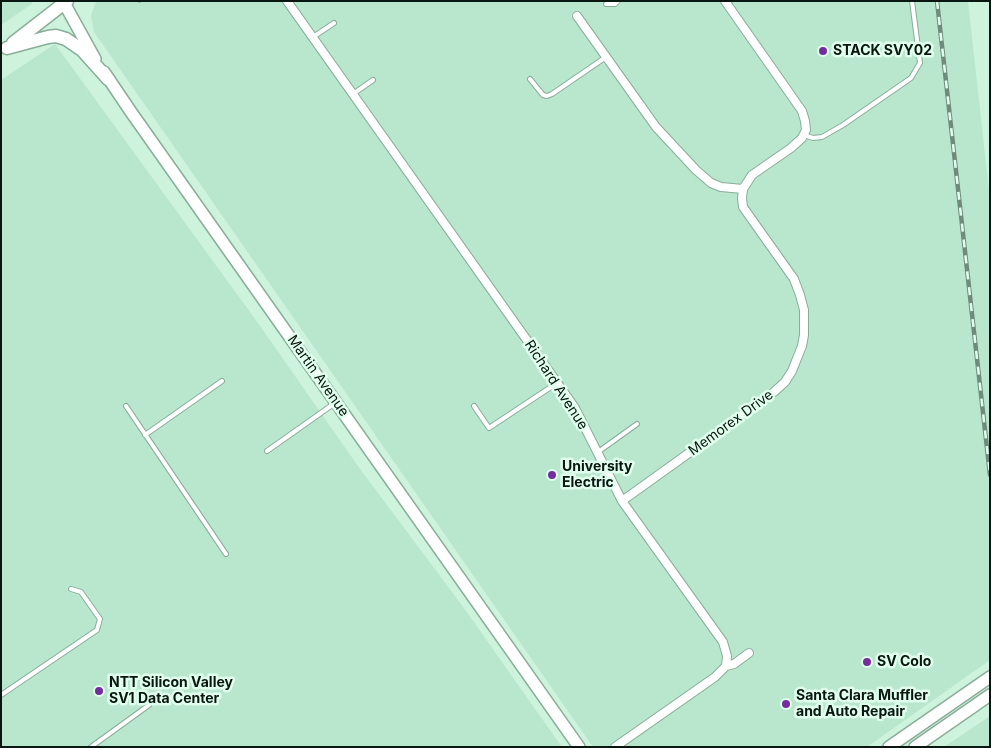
<!DOCTYPE html>
<style>
body{margin:0}
#map{position:relative;width:991px;height:748px;overflow:hidden;background:#cdf3dd;font-family:Inter,sans-serif}
canvas{display:block}
.frame{position:absolute;inset:0;border:2px solid #091710;pointer-events:none}
</style>
<div id="map">
<canvas width="991" height="748"></canvas>
<div class="frame"></div>
</div>
<script>
const g = document.querySelector('canvas').getContext('2d');
g.lineJoin = 'round';
function paint(path, color) {
  g.fillStyle = color;
  g.fill(path, 'evenodd');
}
function shape(rows) {
  const path = new Path2D();
  for (const r of rows) {
    path.moveTo(r[0], r[1]);
    for (let i = 2; i < r.length; i += 2) path.lineTo(r[i], r[i + 1]);
  }
  return path;
}
function strokePath(path, color, width, dash) {
  g.strokeStyle = color;
  g.lineWidth = width;
  g.lineCap = dash ? 'butt' : 'round';
  g.setLineDash(dash || []);
  g.stroke(path);
}
function label(font, color, halo, rows, align = 'center') {
  g.font = font + ' Inter,sans-serif';
  g.lineWidth = 5;
  g.setLineDash([]);
  g.textBaseline = 'middle';
  g.strokeStyle = halo;
  g.fillStyle = color;
  for (const [text, x, y, turn = 0] of rows) {
    g.save();
    g.translate(x, y);
    g.rotate((+turn || 0) * Math.PI / 180);
    g.textAlign = isNaN(turn) ? turn : align;
    if (halo) g.strokeText(text, 0, 0);
    g.fillText(text, 0, 0);
    g.restore();
  }
}
const built = shape([
 [1,1,32,1,32,4,1,25],
 [97,1,968,1,990,200,990,660,867,747,593,747,94,32,91,16,95,4],
 [55,44,258,323,360,469,464,608,562,747,1,747,1,80],
 [990,716,990,747,944,747]
]);
const path = shape([
 [137,1,141,2]
]);
const lane = shape([
 [606,4,615,4,618,1],
 [313,37,334,23],
 [530,79,543,95,547,96,552,94,606,57],
 [353,94,373,80],
 [804,135,813,138,822,137,843,125,911,78,920,63,912,1],
 [126,406,226,554],
 [474,406,489,428,557,383],
 [145,435,222,381],
 [267,451,335,403],
 [598,452,637,424],
 [1,695,97,630,100,619,81,592,71,589],
 [91,747,149,705]
]);
const street = shape([
 [287,1,575,408,622,501,723,642,727,656,726,666,715,677,615,747],
 [577,16,656,127,696,170,711,183,721,187,743,189],
 [622,501,774,392,785,382,792,371,802,346,804,335,804,310,800,295,794,279,743,207,742,198,743,189,752,175,791,148,802,138,806,130,805,121,802,111,725,1],
 [726,666,734,664,749,653]
]);
const secondary = shape([
 [63,1,95,59],
 [104,72,131,112,579,747],
 [889,747,990,677],
 [915,747,990,695]
]);
const primary = shape([
 [13,43,67,1],
 [7,48,48,37,56,36,66,39,82,50,108,79]
]);
const rail = shape([
 [937,1,990,475]
]);
const markers = [
 [823,51,5,"#742c9f"],
 [552,475,5,"#742c9f"],
 [867,662,5,"#742c9f"],
 [99,691,5,"#742c9f"],
 [786,704,5,"#742c9f"]
];
const poiNames = [
 ["STACK SVY02",833,51],
 ["University",562,467],
 ["Electric",562,483],
 ["SV Colo",877,662],
 ["NTT Silicon Valley",109,683],
 ["SV1 Data Center",109,699],
 ["Santa Clara Muffler",796,696],
 ["and Auto Repair",796,712]
];
const streetNames = [
 ["Martin Avenue",318,376,55],
 ["Richard Avenue",556,385,57],
 ["Memorex Drive",731,423,-36]
];
paint(built, '#b9e7cd');
strokePath(lane, '#89ad98', 6);
strokePath(street, '#89ad98', 10);
strokePath(secondary, '#89ad98', 14);
strokePath(primary, '#89ad98', 15);
strokePath(path, '#8fae9c', 2, [4, 2.5]);
strokePath(lane, '#fff', 4);
strokePath(street, '#fff', 8);
strokePath(secondary, '#fff', 11);
strokePath(primary, '#fff', 12);
strokePath(rail, '#708b7c', 4.5);
strokePath(rail, '#e0ffed', 2.5, [8]);
for (const [x, y, r, color] of markers) {
  const dot = new Path2D();
  dot.arc(x, y, r, 0, 2 * Math.PI);
  g.fillStyle = color;
  g.fill(dot);
  strokePath(dot, '#e0ffed', 2);
}
label('bold 14px', '#091710', '#e0ffed', poiNames, 'left');
label('14px', '#091710', '#e0ffed', streetNames);
</script>
